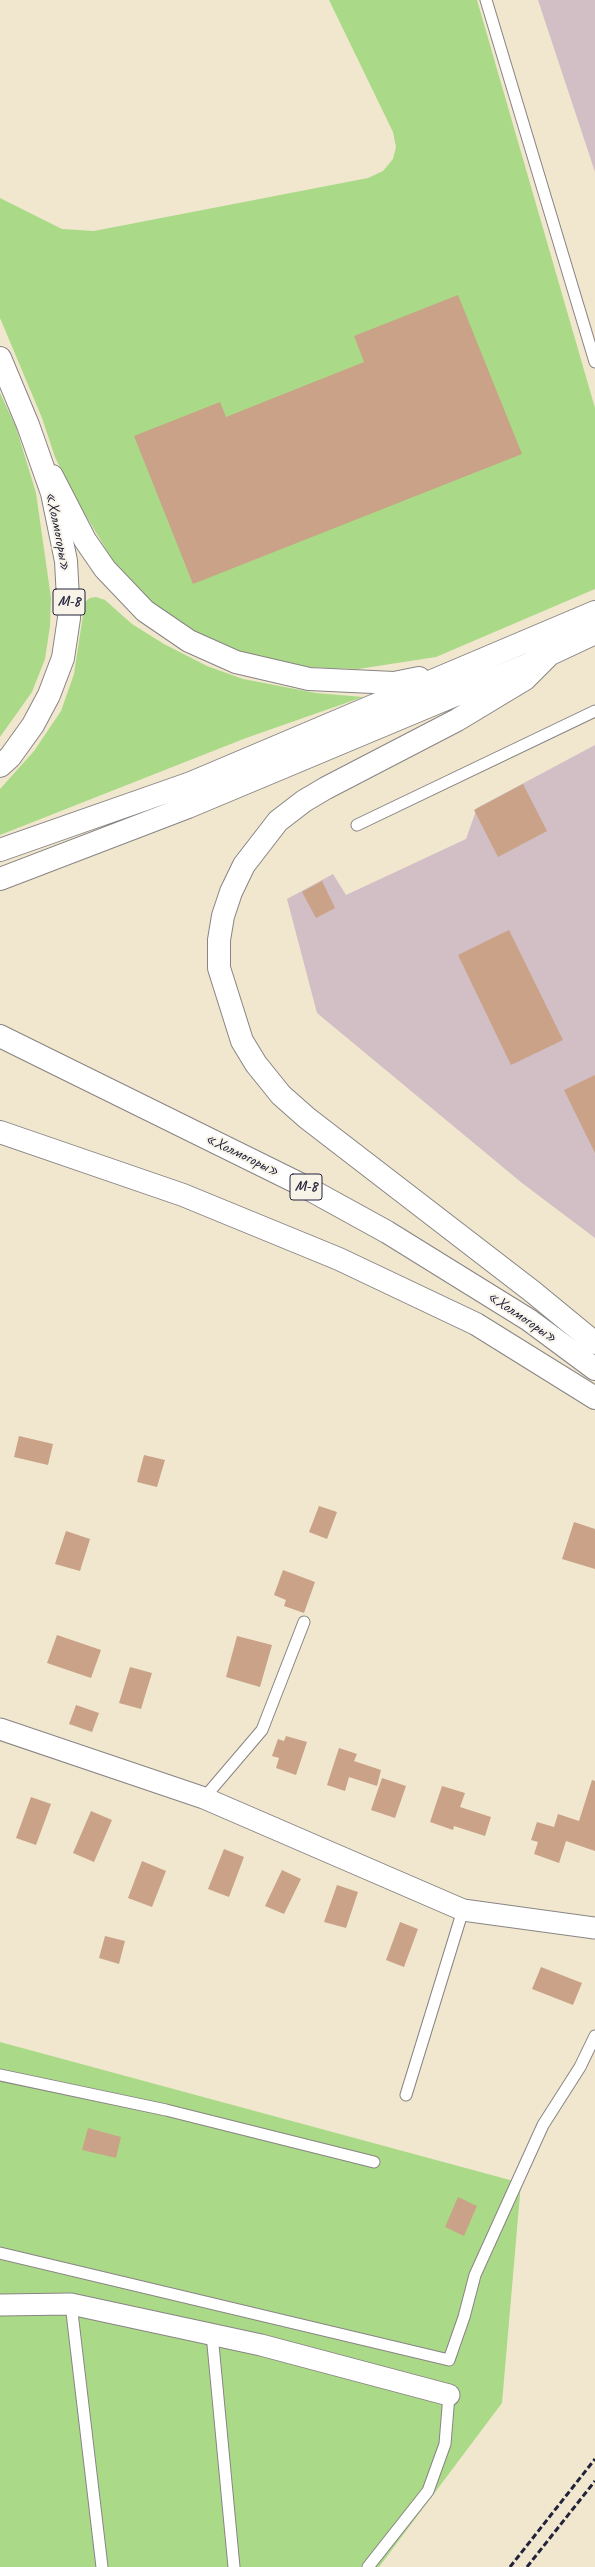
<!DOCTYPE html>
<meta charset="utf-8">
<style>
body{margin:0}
canvas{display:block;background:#f0e7ce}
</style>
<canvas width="595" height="2567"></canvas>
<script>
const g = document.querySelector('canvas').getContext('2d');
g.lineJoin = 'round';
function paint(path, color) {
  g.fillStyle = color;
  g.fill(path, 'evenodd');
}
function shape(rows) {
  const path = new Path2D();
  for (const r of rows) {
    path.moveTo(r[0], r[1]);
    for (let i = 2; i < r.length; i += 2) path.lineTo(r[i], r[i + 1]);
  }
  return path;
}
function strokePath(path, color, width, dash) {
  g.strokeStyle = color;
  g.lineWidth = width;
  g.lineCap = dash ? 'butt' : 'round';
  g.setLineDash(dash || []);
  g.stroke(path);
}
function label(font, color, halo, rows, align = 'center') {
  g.font = font + ' Caveat,sans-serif';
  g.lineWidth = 4;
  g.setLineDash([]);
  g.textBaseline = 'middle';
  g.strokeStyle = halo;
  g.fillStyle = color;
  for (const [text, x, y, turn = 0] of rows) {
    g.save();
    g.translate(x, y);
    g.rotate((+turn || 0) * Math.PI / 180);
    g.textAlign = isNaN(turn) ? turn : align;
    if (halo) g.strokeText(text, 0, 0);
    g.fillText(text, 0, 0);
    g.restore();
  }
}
const industrial = shape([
 [538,0,595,0,595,172],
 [595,745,595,1238,522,1183,317,1013,287,899,333,874,346,895,466,839,477,808]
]);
const green = shape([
 [329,0,477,0,595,408,595,589,436,657,358,669,301,667,255,657,206,637,179,623,154,605,113,561,73,494,55,457,42,418,0,318,0,198,62,229,94,231,368,178,383,171,393,159,396,147,393,132],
 [0,393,16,427,36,493,51,598,50,626,45,659,32,692,0,737],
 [96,597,105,600,132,624,164,644,207,666,243,679,316,693,363,697,246,738,0,835,0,789,34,751,61,711,74,674,85,602,90,598],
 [0,2042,521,2183,502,2403,379,2567,0,2567]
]);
const building = shape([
 [458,295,522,454,193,584,134,436,220,402,226,417,364,362,354,336],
 [523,784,547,831,498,857,474,810],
 [322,881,335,908,316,918,302,892],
 [509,930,563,1040,511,1065,458,955],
 [595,1075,595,1153,564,1090],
 [19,1436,53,1444,48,1465,14,1457],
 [144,1455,165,1460,157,1487,137,1482],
 [319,1506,337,1512,327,1539,309,1532],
 [574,1522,595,1529,595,1569,562,1559],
 [66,1531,90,1539,80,1571,55,1564],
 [283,1570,315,1582,304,1613,284,1606,286,1600,274,1595],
 [57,1635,101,1650,91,1678,47,1663],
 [237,1636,272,1645,260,1687,226,1677],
 [130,1667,152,1673,141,1709,119,1703],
 [76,1705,99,1713,92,1732,69,1724],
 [286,1736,307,1742,296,1775,276,1768,279,1758,272,1756,278,1739,284,1741],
 [339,1748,357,1754,354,1761,381,1770,377,1786,349,1777,345,1791,327,1785],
 [382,1778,406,1786,395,1818,371,1810],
 [592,1780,595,1781,595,1851,566,1841,559,1863,534,1854,538,1842,531,1840,537,1822,554,1827,558,1814,579,1821],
 [442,1786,465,1793,460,1807,491,1817,485,1836,454,1826,453,1830,430,1822],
 [31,1797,51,1804,36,1845,16,1838],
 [91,1811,112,1820,94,1862,73,1853],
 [224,1849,244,1857,229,1897,208,1889],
 [142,1861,166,1871,152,1907,128,1898],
 [282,1870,301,1879,284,1914,265,1906],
 [337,1885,358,1892,346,1928,324,1922],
 [400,1922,418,1929,404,1967,386,1960],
 [105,1936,125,1941,119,1964,99,1958],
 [541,1967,582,1983,573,2005,532,1989],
 [88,2128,121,2137,116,2158,82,2150],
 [458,2197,477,2206,464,2236,445,2227]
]);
const service = shape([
 [486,0,595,362],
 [357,825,595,711],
 [204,1798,262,1730,304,1622],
 [0,2075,166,2110,374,2162],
 [406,2095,463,1910],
 [0,2253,449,2360,464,2317,475,2275,543,2125,580,2067,595,2036],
 [71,2304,102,2567],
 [212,2334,234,2567],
 [368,2567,428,2491,445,2444,449,2395]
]);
const minor = shape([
 [0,1729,204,1798,463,1910,595,1928],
 [0,2305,71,2304,261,2345,449,2395]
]);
const secondary = shape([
 [52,476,85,540,105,569,145,611,189,641,236,662,309,679,394,683,419,678],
 [549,655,525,679,457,720,326,788,304,801,278,821,244,865,231,892,223,916,219,940,219,968,242,1041,256,1064,281,1095,307,1118,533,1292,595,1343],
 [0,850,191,783,595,612],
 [0,879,188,807,527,665,595,633]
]);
const trunk = shape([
 [0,358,28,425,52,493,66,561,69,618,63,658,49,695,33,725,10,757,0,766],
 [0,1036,298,1183,387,1232,529,1320,595,1369],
 [0,1132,183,1195,339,1259,476,1324,595,1398]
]);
const rail = shape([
 [510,2567,595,2459],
 [527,2567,595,2481]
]);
const shields = [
 [69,602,32],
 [306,1187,32]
];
const shieldNames = [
 ["М-8",69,602],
 ["М-8",306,1187]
];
const streetNames = [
 ["«Холмогоры»",58,531,79],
 ["«Холмогоры»",242,1155,26],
 ["«Холмогоры»",522,1317,34]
];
paint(industrial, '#d2bec5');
paint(green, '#aada87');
paint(building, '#caa287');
strokePath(service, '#898484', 13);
strokePath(minor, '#898484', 23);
strokePath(secondary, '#898484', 24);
strokePath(trunk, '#898484', 24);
strokePath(service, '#fff', 11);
strokePath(minor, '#fff', 21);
strokePath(secondary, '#fff', 22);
strokePath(trunk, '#fff', 22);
strokePath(rail, '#22223b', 3, [6, 3]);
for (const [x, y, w] of shields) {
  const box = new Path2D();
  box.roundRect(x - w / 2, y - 13, w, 26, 3);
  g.fillStyle = '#f7f3e8';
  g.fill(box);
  strokePath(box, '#22223b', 1);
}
label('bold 15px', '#22223b', null, shieldNames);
label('16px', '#22223b', '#f7f3e8', streetNames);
</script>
